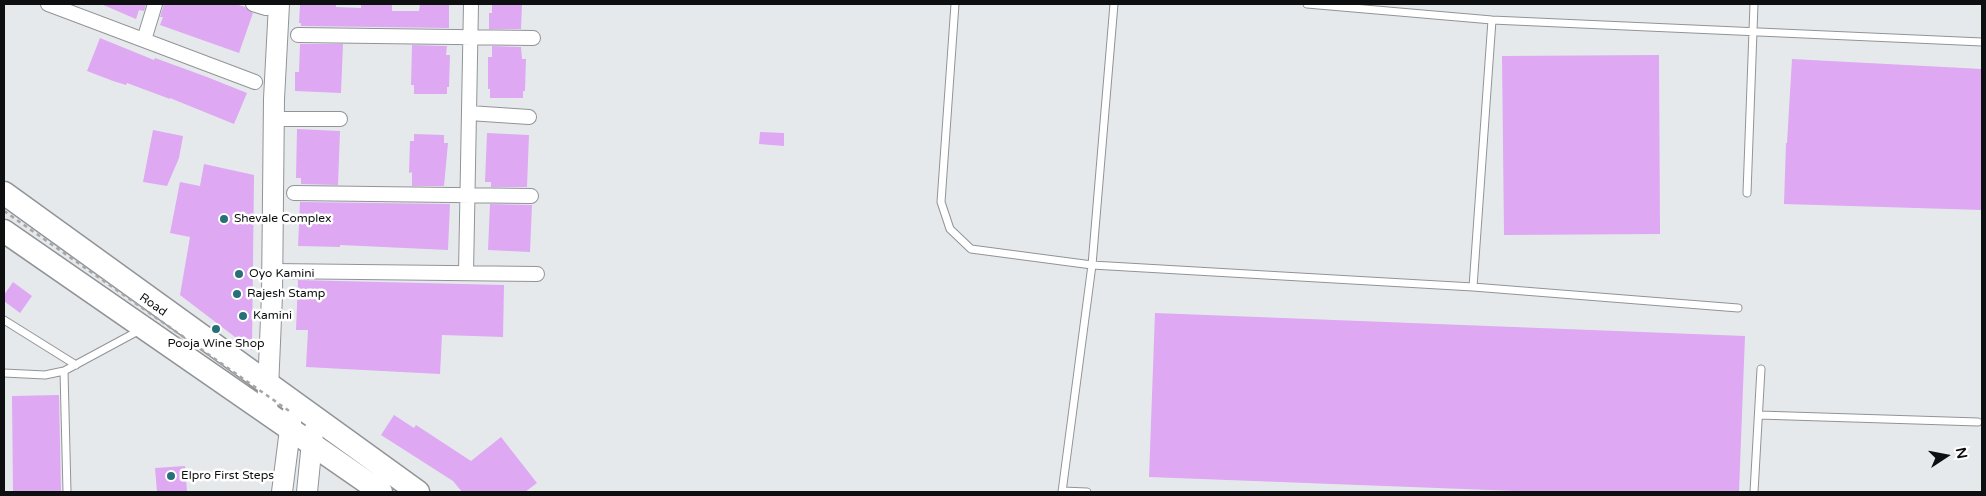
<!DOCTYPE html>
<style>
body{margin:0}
#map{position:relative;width:1986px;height:496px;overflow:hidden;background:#e6e9ec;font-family:"Varela Round",sans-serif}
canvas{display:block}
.frame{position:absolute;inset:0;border:5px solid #0e0f10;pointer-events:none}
.north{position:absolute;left:1921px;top:431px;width:50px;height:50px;-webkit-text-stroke:4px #fff;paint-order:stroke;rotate:79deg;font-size:14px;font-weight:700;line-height:20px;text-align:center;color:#0e0f10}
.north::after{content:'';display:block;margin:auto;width:18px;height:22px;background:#0e0f10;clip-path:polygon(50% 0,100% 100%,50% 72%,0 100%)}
</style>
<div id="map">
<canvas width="1986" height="496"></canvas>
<div class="frame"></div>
<div class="north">N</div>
</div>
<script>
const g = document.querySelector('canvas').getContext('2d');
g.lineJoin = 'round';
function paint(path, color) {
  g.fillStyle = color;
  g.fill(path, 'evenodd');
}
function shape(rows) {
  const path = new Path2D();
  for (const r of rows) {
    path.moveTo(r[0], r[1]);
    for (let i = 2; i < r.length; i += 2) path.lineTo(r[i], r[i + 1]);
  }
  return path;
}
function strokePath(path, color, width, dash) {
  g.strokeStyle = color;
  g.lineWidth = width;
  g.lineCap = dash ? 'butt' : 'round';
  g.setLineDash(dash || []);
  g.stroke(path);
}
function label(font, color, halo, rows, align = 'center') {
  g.font = font + ' "Varela Round",sans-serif';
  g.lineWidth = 5;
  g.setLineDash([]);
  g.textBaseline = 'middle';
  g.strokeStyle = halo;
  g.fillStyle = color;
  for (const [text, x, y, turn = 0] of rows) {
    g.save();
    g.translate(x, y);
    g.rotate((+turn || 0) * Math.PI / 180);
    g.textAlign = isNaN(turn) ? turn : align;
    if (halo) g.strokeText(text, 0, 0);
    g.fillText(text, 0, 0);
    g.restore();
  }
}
const building = shape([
 [101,4,146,4,144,11,139,10,136,19],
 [164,4,235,4,245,7,253,13,239,53,160,25,163,17,160,17],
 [306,4,336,4,336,7,361,8,361,4,392,4,392,11,419,11,420,4,449,4,449,28,301,26,301,23,299,23,300,5],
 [492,4,522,4,521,29,489,29,489,13,492,13],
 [100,38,154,60,155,58,207,77,247,93,234,124,170,98,170,99,127,83,126,85,113,81,87,71],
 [300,44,343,44,341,93,295,91,295,72,299,72],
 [412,45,447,46,446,55,450,55,449,87,447,87,447,94,414,94,414,85,411,85],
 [492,46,521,47,522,59,526,59,525,91,523,91,523,98,490,98,490,89,488,89,488,57,492,57],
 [1659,55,1660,234,1504,235,1502,56],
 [1792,59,1982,69,1982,210,1784,204,1786,143,1787,143],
 [297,129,340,131,338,185,301,184,301,178,296,178],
 [153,130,183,136,179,158,167,186,143,182],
 [760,132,784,133,784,146,759,144],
 [487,133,529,135,527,187,491,187,491,182,485,182],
 [414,134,444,135,444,143,448,143,444,186,412,186,412,172,409,173,410,141,414,141],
 [204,164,254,175,252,350,180,295,190,237,170,233,180,182,200,186],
 [300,202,450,204,448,250,340,245,340,247,298,246],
 [490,204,532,205,530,252,488,250],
 [298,280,504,285,503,337,442,335,440,374,306,367,308,330,296,330],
 [13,282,32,296,20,313,4,301,4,295],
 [1155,313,1745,336,1739,492,1542,492,1149,477],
 [59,395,61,492,13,492,12,396],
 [394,415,414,428,416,425,471,461,501,437,537,483,525,492,462,492,453,481,381,435],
 [185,466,187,492,157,492,155,468]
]);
const lane = shape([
 [955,4,941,202,950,229,971,249,1092,265,1473,287,1738,308],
 [1307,4,1492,20,1982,42],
 [1747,193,1754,4],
 [1473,287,1492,20],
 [4,320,76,365],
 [64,371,67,492],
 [4,373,45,375,64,371,140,330],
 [1759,415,1978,422],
 [1062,491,1087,492],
 [1062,492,1092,265,1114,4],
 [1754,492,1761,369]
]);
const street = shape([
 [48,4,255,82],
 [253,4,266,8],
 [298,35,533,38],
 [144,40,155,4],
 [469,113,529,117],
 [274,119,340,119],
 [294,193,531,196],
 [272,271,537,274],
 [466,273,471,4]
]);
const secondary = shape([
 [267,412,272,295,274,99,279,4],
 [282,492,292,414],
 [307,492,313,432]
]);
const primary = shape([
 [4,193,418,492],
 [4,231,381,492]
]);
const pathBridge = shape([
 [4,211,292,413]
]);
const markers = [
 [224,219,5,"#267078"],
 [239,274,5,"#267078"],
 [237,294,5,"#267078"],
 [243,316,5,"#267078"],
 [216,329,5,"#267078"],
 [171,476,5,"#267078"]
];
const poiNames = [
 ["Shevale Complex",234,219],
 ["Oyo Kamini",249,274],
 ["Rajesh Stamp",247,294],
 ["Kamini",253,316],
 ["Pooja Wine Shop",216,344,"center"],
 ["Elpro First Steps",181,476]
];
const streetNames = [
 ["Road",153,305,35]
];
paint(building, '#dea8f3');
strokePath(lane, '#919497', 9);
strokePath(street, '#919497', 16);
strokePath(secondary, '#919497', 22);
strokePath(primary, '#919497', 25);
strokePath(lane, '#fff', 7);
strokePath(street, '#fff', 14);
strokePath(secondary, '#fff', 20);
strokePath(primary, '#fff', 22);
strokePath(pathBridge, '#a4a6a8', 2.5, [4, 4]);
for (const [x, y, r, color] of markers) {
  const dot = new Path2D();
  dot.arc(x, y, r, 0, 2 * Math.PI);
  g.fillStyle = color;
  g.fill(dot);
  strokePath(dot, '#fff', 2);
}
label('12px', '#0e0f10', '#fff', poiNames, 'left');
label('12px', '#0e0f10', '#fff', streetNames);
</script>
